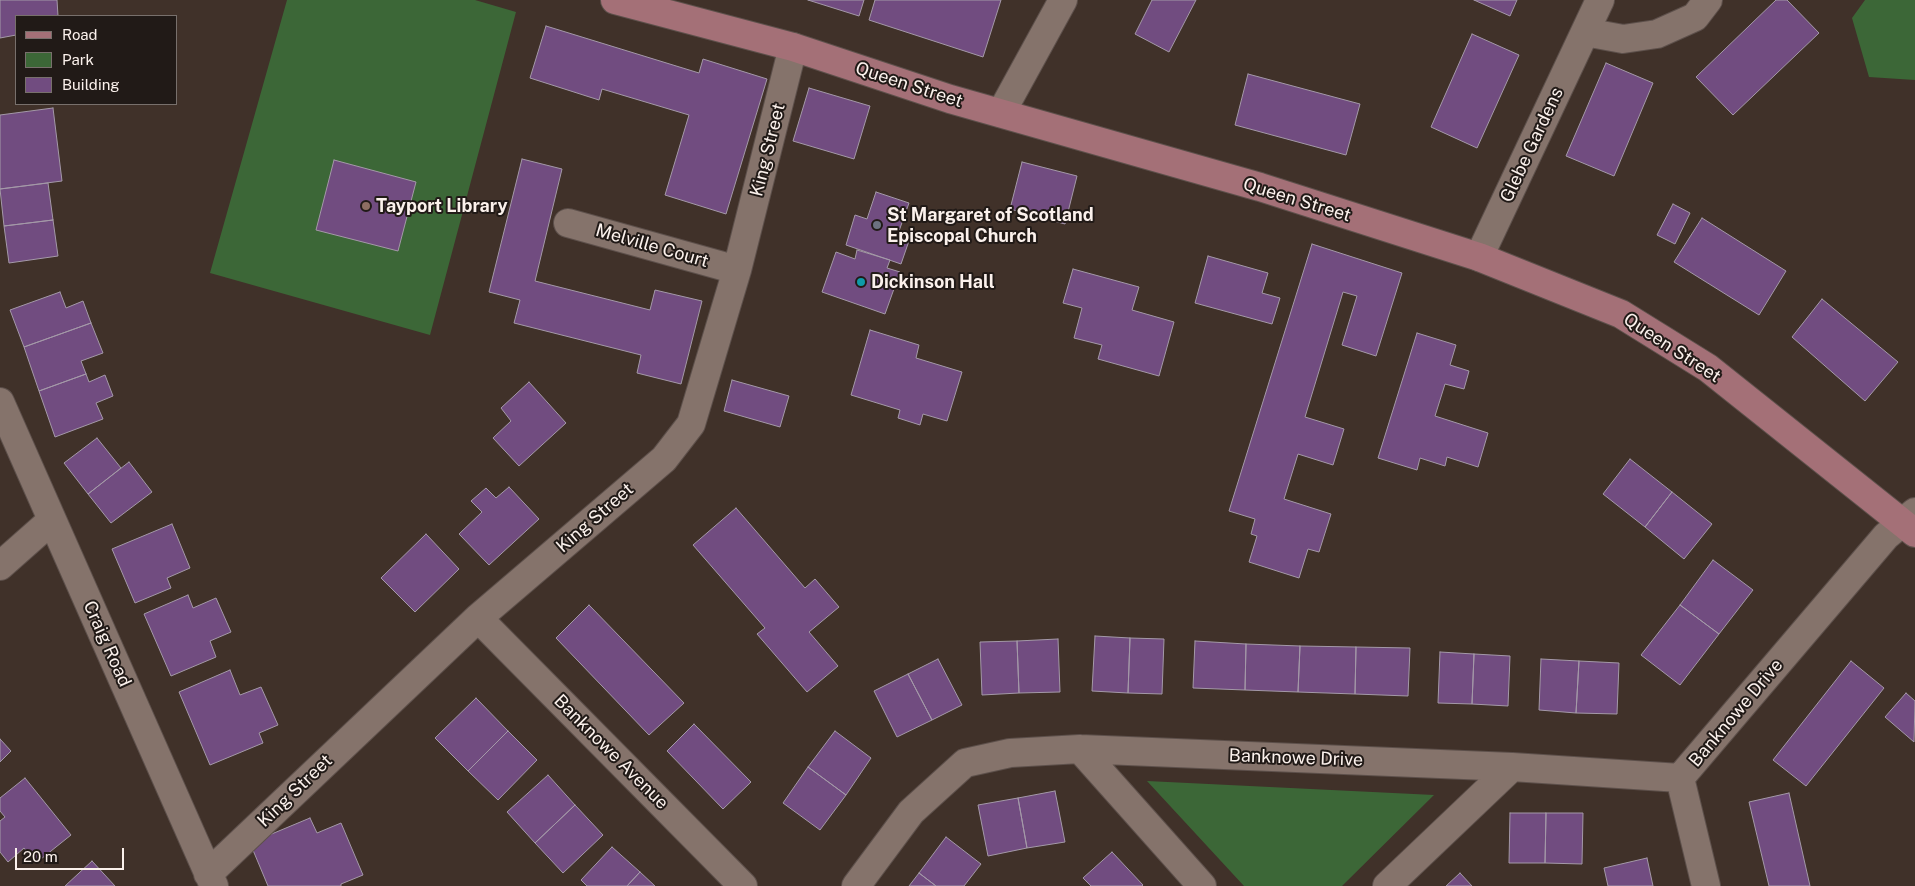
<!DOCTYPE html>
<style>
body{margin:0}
#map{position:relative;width:1915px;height:886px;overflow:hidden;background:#403129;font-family:"Public Sans",sans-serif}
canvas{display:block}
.legend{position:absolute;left:15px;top:15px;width:162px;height:90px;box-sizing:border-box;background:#211a17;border:1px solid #78706c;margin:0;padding:6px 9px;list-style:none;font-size:15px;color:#fbf1ec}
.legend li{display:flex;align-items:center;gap:10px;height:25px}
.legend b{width:25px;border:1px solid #78706c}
.scale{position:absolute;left:15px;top:848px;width:109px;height:22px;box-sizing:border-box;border:2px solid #fbf1ec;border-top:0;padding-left:6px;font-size:15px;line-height:18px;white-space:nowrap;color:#fbf1ec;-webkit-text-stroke:4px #211a17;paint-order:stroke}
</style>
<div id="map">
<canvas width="1915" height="886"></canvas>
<ul class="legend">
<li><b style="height:6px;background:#a47077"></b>Road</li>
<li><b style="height:14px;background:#3c6737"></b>Park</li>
<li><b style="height:14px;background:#714c80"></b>Building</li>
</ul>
<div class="scale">20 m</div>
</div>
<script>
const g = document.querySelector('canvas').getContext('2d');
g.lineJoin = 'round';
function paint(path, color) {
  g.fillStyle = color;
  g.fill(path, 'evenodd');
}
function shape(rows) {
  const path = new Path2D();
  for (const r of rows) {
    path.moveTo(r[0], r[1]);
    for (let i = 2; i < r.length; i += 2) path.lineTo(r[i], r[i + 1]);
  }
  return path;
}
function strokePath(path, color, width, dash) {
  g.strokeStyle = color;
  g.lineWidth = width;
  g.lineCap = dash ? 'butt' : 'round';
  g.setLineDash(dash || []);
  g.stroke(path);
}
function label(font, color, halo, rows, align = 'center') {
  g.font = font + ' "Public Sans",sans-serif';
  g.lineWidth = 4;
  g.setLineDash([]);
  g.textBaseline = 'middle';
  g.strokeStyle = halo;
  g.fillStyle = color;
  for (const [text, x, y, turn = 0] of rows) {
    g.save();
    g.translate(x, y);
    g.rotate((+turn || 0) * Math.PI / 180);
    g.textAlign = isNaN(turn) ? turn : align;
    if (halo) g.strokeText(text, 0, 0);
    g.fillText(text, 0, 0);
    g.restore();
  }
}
const green = shape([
 [287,0,475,0,516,12,430,335,210,273],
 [1865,0,1915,0,1915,80,1869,77,1852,18],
 [1147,781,1434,795,1342,886,1244,886]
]);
const building = shape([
 [0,0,57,0,58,16,16,16,16,35,0,38,0,0],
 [808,0,864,0,859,16,808,0],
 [875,0,1001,0,983,57,869,20,875,0],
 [1152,0,1196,0,1169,52,1135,34,1152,0],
 [1474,0,1517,0,1510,16,1474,0],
 [1776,0,1787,0,1819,33,1733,115,1696,77,1776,0],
 [546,26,699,73,703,59,767,79,726,214,665,195,689,115,602,89,599,100,530,78,546,26],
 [1472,34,1519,55,1477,148,1431,127,1472,34],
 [1606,63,1653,83,1614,176,1566,156,1606,63],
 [1248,74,1360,104,1346,155,1235,125,1248,74],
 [809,88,870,106,854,159,793,141,809,88],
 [53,108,62,181,0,189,0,115,53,108],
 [522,159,562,169,535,281,650,310,655,290,702,301,681,384,637,373,641,355,514,323,520,300,489,292,522,159],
 [334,160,416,182,398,251,316,230,334,160],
 [1022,162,1077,176,1065,224,1010,209,1022,162],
 [48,183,53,220,4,226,0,189,48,183],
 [876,192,909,203,899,231,911,235,901,264,846,245,855,215,867,219,876,192],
 [1673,204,1690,213,1675,244,1657,235,1673,204],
 [1702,218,1786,271,1759,315,1674,262,1702,218],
 [53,220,58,256,9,263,4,226,53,220],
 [1312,244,1402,273,1376,356,1342,345,1357,296,1343,292,1305,417,1344,429,1333,465,1298,454,1284,499,1331,514,1319,552,1308,549,1299,578,1249,562,1257,536,1251,534,1255,519,1229,511,1312,244],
 [857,250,890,260,887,268,900,272,885,314,822,292,836,252,855,259,857,250],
 [1208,256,1268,273,1262,293,1280,298,1272,324,1195,303,1208,256],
 [1073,269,1139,287,1132,310,1174,322,1159,376,1098,359,1102,345,1074,338,1082,308,1063,303,1073,269],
 [60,292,66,308,83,301,91,323,24,347,10,310,60,292],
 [1822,299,1898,362,1865,401,1792,337,1822,299],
 [91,323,103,353,81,361,86,374,39,391,24,347,91,323],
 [870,330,919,345,916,358,962,372,947,421,923,414,920,425,898,418,900,410,851,395,870,330],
 [1417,333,1456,345,1450,365,1469,371,1464,389,1445,384,1435,416,1488,433,1478,467,1447,457,1445,466,1420,458,1417,470,1378,458,1417,333],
 [86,374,89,382,105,375,113,396,96,403,103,419,55,437,39,391,86,374],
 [732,380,789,396,780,427,724,411,732,380],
 [529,382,566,423,519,466,493,438,511,421,501,408,529,382],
 [97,438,121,468,88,494,64,463,97,438],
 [1630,459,1672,492,1645,527,1603,494,1630,459],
 [129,462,152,492,111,523,88,494,129,462],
 [509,487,539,519,489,565,459,534,482,512,471,501,486,488,496,498,509,487],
 [1672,492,1712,524,1684,559,1645,527,1672,492],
 [736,508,805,588,815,579,839,607,809,632,838,666,807,692,757,634,765,628,693,545,736,508],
 [172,524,190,568,167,578,171,588,135,603,112,549,172,524],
 [426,534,459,569,415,612,381,578,426,534],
 [1713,560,1753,590,1719,634,1680,605,1713,560],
 [188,595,193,608,216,598,231,632,210,641,216,657,171,676,144,614,188,595],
 [589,605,684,703,649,735,556,638,589,605],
 [1680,605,1719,634,1680,685,1641,655,1680,605],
 [1095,636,1130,638,1128,693,1092,691,1095,636],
 [1130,638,1164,639,1162,694,1128,693,1130,638],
 [1058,639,1060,692,1019,693,1017,641,1058,639],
 [1017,641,1019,693,982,695,980,642,1017,641],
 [1195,641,1246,644,1245,690,1193,688,1195,641],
 [1246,644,1300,646,1298,692,1245,690,1246,644],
 [1300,646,1356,647,1355,694,1298,692,1300,646],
 [1356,647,1410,648,1408,696,1355,694,1356,647],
 [1440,652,1474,654,1472,704,1438,703,1440,652],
 [1474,654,1510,656,1508,706,1472,704,1474,654],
 [938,659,962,705,932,720,908,674,938,659],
 [1541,659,1579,661,1576,713,1539,710,1541,659],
 [1579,661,1619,663,1617,714,1576,713,1579,661],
 [1851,661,1884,688,1806,786,1773,760,1851,661],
 [230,670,240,695,261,687,278,725,259,733,263,743,210,765,179,692,230,670],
 [908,674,932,720,897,737,874,691,908,674],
 [1906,693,1915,701,1914,742,1885,717,1906,693],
 [476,698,508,731,468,771,435,738,476,698],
 [694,724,751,782,723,809,667,751,694,724],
 [508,731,537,760,498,800,468,771,508,731],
 [835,731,871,758,846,795,808,767,835,731],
 [0,739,11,751,0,762,0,739],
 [808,767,846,795,820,830,783,803,808,767],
 [548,775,575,805,535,843,507,812,548,775],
 [25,778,71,835,36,863,24,848,8,862,0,852,0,821,5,817,0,811,0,798,25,778],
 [1055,791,1065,842,1027,848,1018,798,1055,791],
 [1789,793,1810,886,1769,886,1749,802,1789,793],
 [1018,798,1027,848,988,856,978,805,1018,798],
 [575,805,603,835,563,873,535,843,575,805],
 [1510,813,1546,813,1545,863,1509,863,1510,813],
 [1546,813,1583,813,1582,864,1545,863,1546,813],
 [310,818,317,833,341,823,363,875,341,884,341,886,268,886,250,843,310,818],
 [946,837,981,864,964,886,936,886,919,873,946,837],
 [612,847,640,872,627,886,587,886,581,880,612,847],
 [1112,852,1143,885,1142,886,1091,886,1083,878,1112,852],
 [1647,858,1653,886,1608,886,1604,868,1647,858],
 [92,861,115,886,65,886,92,861],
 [640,872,655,886,627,886,640,872],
 [919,873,936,886,909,886,919,873],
 [1460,873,1472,886,1446,886,1460,873]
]);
const minor = shape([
 [1585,32,1623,39,1657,34,1695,17,1708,0],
 [1001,113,1063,0],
 [568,223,737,270],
 [1479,257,1600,0],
 [0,402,214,886],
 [0,566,52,520],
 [478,618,743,886],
 [1080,749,1202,886],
 [1680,778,1706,886],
 [208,874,478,618,664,459,691,424,737,270,793,47],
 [856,886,911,812,965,763,1010,753,1080,749,1512,767,1680,778,1886,536,1915,512],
 [1387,886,1512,767]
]);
const secondary = shape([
 [615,0,793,47,950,99,1260,187,1479,257,1621,314,1708,368,1915,533]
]);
const markers = [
 [366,206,5,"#8d6e63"],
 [877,225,5,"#6b7280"],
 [861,282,5,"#0f9aa8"]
];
const streetNames = [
 ["Queen Street",909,85,18],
 ["Glebe Gardens",1532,145,-65],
 ["King Street",768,150,-76],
 ["Queen Street",1297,200,17],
 ["Melville Court",652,246,16],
 ["Queen Street",1672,348,33],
 ["King Street",595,518,-41],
 ["Craig Road",107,644,66],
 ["Banknowe Drive",1736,713,-50],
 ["Banknowe Avenue",611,752,45],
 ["Banknowe Drive",1296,758,2],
 ["King Street",295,791,-44]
];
const poiNames = [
 ["Tayport Library",376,206],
 ["St Margaret of Scotland",887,215],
 ["Episcopal Church",887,236],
 ["Dickinson Hall",871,282]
];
paint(green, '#3c6737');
paint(building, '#714c80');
strokePath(building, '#a499a8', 1);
strokePath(minor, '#5d504b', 30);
strokePath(secondary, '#5d504b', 30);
strokePath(minor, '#85736b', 28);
strokePath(secondary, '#a47077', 28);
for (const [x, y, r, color] of markers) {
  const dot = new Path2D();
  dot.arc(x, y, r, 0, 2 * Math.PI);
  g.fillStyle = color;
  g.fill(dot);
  strokePath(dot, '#211a17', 2);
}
label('18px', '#fbf1ec', '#211a17', streetNames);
label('bold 18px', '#fbf1ec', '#211a17', poiNames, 'left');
</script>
